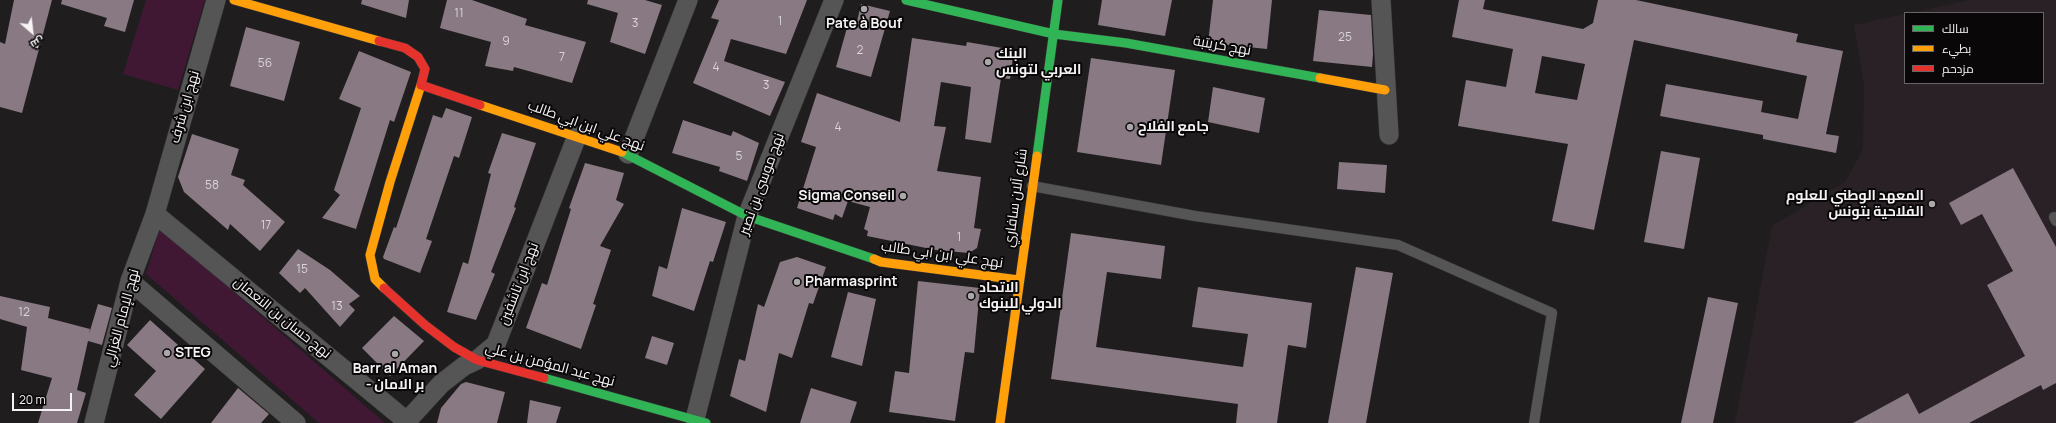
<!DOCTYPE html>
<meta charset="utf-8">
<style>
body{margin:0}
#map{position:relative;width:2056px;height:423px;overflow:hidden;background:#1f1d1e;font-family:Manrope,Cairo,sans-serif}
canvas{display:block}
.legend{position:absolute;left:1904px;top:12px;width:140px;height:72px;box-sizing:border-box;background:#090708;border:1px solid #686566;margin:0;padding:5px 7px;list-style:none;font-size:12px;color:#f6f3f4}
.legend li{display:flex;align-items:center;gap:8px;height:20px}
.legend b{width:20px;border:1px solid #686566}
.north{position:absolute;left:12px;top:12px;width:40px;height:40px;-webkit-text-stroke:3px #090708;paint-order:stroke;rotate:152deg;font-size:11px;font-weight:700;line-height:16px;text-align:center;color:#f6f3f4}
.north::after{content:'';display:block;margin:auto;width:14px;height:18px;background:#f6f3f4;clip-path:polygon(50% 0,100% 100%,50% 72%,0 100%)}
.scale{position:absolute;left:12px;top:393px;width:60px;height:18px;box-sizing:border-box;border:2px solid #f6f3f4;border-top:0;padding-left:5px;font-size:12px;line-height:14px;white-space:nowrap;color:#f6f3f4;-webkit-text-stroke:3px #090708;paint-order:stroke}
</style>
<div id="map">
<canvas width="2056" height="423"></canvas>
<ul class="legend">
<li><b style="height:5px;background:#30b455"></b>سالك</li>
<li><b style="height:5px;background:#ff9f0a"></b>بطيء</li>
<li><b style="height:5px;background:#e5322d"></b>مزدحم</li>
</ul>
<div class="north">ش</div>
<div class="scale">20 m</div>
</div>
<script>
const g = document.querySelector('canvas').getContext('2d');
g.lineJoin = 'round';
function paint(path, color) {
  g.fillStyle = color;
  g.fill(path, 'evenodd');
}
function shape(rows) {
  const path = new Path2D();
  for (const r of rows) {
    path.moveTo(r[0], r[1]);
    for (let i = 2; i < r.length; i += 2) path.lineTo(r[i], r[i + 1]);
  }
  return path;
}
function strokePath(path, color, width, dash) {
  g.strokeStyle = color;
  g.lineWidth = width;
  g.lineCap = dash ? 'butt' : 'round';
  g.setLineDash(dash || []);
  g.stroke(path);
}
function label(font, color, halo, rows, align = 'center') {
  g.font = font + ' Manrope,Cairo,sans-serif';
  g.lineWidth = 4;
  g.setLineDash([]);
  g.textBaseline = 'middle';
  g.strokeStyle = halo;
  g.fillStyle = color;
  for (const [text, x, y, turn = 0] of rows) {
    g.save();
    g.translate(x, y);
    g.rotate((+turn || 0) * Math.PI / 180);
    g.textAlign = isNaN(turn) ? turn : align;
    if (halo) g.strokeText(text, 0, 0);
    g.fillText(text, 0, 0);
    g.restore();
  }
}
const built = shape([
 [1970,0,2056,0,2056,423,1735,423,1772,226,1845,182,1863,149,1864,85,1854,25,1905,14,1905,83,2043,83,2043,13,1910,13]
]);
const green = shape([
 [146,0,205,0,178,90,123,74],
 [160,228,385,423,319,423,146,274]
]);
const building = shape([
 [14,0,52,0,22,113,0,107,0,42,5,44],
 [62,0,134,0,125,32,104,26,107,18,61,4],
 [362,0,409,0,406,18,361,4],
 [447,0,472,0,527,19,525,25,586,42,572,83,514,67,513,71,485,66,491,42,440,28],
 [588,0,645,0,662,5,645,54,610,42,618,13,587,4],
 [719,0,807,0,786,54,731,39,724,61,785,82,770,116,693,83,719,20,711,18],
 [1102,0,1172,0,1165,36,1098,25],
 [1213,0,1272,0,1267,49,1208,43],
 [1459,0,1485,0,1483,9,1583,29,1593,23,1598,0,1636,0,1798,34,1796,42,1843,51,1826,134,1839,136,1836,153,1763,139,1763,135,1660,116,1666,84,1763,101,1761,112,1798,119,1807,76,1634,40,1594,230,1552,221,1568,144,1458,126,1466,80,1506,87,1513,49,1452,37],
 [1542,56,1585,64,1577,100,1535,93],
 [861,4,890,11,871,77,836,67,848,24,856,26],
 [1319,10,1371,15,1373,54,1372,67,1313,61],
 [246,27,300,42,284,101,230,86],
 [912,38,966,46,967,42,1014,50,1010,79,1001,78,991,143,965,139,971,87,941,82,934,126,946,127,937,171,981,177,974,228,981,229,977,248,969,253,936,250,867,236,868,231,864,229,870,207,848,201,842,218,835,214,833,220,797,208,816,147,801,142,817,93,900,122],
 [359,51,411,72,394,122,390,120,356,229,322,218,340,195,334,190,361,108,339,99],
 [1091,58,1175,70,1161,165,1077,152],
 [1213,87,1265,98,1259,133,1208,122],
 [446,108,472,117,459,158,454,156,426,239,432,241,420,273,384,259,383,257,394,227,396,228,433,115,442,118],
 [683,120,731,136,733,131,759,143,747,181,719,171,720,167,672,153],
 [502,133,536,143,514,207,516,208,491,272,495,274,476,320,447,312,463,262,468,264,491,174,488,173],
 [192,134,239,149,231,175,245,180,243,185,285,222,260,251,230,224,228,230,184,192,178,177],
 [1661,151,1700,158,1684,249,1644,242],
 [1339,162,1387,165,1385,193,1337,189],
 [585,163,624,173,616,200,624,204,600,246,611,250,593,304,596,305,581,349,526,328,542,283,547,285,571,209,569,208],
 [2013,168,2056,247,2056,383,2043,390,2041,385,1969,423,1853,423,1908,393,1919,414,2025,356,1987,285,2013,271,1982,214,1961,225,1949,203],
 [682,208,726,222,713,262,710,261,694,311,652,296,659,266,667,269],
 [1071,233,1165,246,1161,279,1107,272,1096,347,1243,367,1248,334,1192,327,1198,287,1312,303,1306,348,1288,345,1277,423,1236,423,1238,404,1051,379],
 [298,249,330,270,360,296,349,304,355,310,340,327,305,288,300,293,279,273],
 [797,257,826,267,813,304,809,303,792,358,779,353,766,412,730,396,739,359,745,361,758,304,764,307,780,262],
 [1356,267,1393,273,1366,423,1328,423],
 [918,281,980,288,974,353,965,352,955,421,889,412,895,371,909,373],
 [848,292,876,299,862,366,831,357],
 [0,296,50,307,48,318,90,329,89,334,98,304,112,308,102,345,88,341,77,390,86,393,77,423,38,423,52,378,21,370,27,327,0,319],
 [1708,297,1738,303,1713,423,1681,423],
 [394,316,424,341,390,376,362,348],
 [150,320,205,369,161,419,134,395,156,371,127,345],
 [652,336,674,343,667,365,645,358],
 [466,382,505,392,497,423,437,423,441,408,461,384],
 [238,388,269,414,261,423,211,423],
 [811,388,857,402,850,423,800,423],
 [530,400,561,407,556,423,527,423]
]);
const lane = shape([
 [1032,186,1195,216,1398,245,1552,313,1534,423],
 [2054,217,2056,221]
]);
const street = shape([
 [1381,0,1389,135],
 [628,154,688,0],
 [155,214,409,423],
 [130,281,296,423],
 [695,419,747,216,834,0],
 [407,421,441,384,464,366,477,360,496,344,577,136],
 [94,423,130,281,155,214,216,0]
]);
const fast = shape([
 [906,0,1054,34,1126,43,1320,78],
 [622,152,747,216,874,259],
 [1037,156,1058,0],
 [544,378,706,423]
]);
const slow = shape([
 [234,0,379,41],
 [1320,78,1385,90],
 [480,105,622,152],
 [874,259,881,262,1019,280],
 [384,288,375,279,370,255,390,182,421,85],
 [1000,423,1037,156]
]);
const jam = shape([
 [379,41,405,48,418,57,425,69,421,85,480,105],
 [384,288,425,325,454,347,477,360,544,378]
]);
const markers = [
 [864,9,4,"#aba8a9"],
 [988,62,4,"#aba8a9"],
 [1130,127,4,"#aba8a9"],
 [903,196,4,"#aba8a9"],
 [1932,204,4,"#aba8a9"],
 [797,282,4,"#aba8a9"],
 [971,296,4,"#aba8a9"],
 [167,353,4,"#aba8a9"],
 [395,354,4,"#aba8a9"]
];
const numberNames = [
 ["11",459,14],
 ["1",780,22],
 ["3",635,24],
 ["25",1345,38],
 ["9",506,42],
 ["2",860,51],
 ["7",562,58],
 ["56",265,64],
 ["4",716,68],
 ["3",766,86],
 ["4",838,128],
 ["5",739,157],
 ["58",212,186],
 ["17",266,226],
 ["1",959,238],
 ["15",302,270],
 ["13",337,307],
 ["12",24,313]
];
const poiNames = [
 ["Pate à Bouf",864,24,"center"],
 ["البنك",996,54],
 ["العربي لتونس",996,70],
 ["جامع الفلاح",1138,127],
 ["Sigma Conseil",895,196,"right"],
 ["المعهد الوطني للعلوم",1924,196,"right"],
 ["الفلاحية بتونس",1924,212,"right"],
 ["Pharmasprint",805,282],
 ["الاتحاد",979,288],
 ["الدولي للبنوك",979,304],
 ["STEG",175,353],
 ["Barr al Aman",395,369,"center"],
 ["- بر الامان",395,385,"center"]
];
const streetNames = [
 ["نهج كريتبة",1222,46,10],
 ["نهج ابن شرف",185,107,-74],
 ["نهج علي ابن ابي طالب",586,126,20],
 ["نهج موسى بن نصير",762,184,-70],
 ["شارع آلان سافاري",1016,198,-82],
 ["نهج علي ابن ابي طالب",942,255,8],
 ["نهج ابن تاشفين",519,284,-69],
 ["نهج الإمام الغزالي",122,318,-75],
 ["نهج حسان بن النعمان",282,318,39],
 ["نهج عبد المؤمن بن علي",550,365,15]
];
paint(built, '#2a2127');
paint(green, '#401834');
paint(building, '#887983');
strokePath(lane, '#393738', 11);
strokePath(street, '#393738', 20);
strokePath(fast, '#393738', 10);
strokePath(slow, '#393738', 10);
strokePath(jam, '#393738', 10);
strokePath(lane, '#555', 10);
strokePath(street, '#555', 19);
strokePath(fast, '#30b455', 9);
strokePath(slow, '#ff9f0a', 9);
strokePath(jam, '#e5322d', 9);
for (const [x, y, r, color] of markers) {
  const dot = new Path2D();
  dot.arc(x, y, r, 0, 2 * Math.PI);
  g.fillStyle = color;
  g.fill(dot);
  strokePath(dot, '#090708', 1.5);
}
label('12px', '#dad4d8', null, numberNames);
label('bold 14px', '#f6f3f4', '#090708', poiNames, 'left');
label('14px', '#f6f3f4', '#090708', streetNames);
</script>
